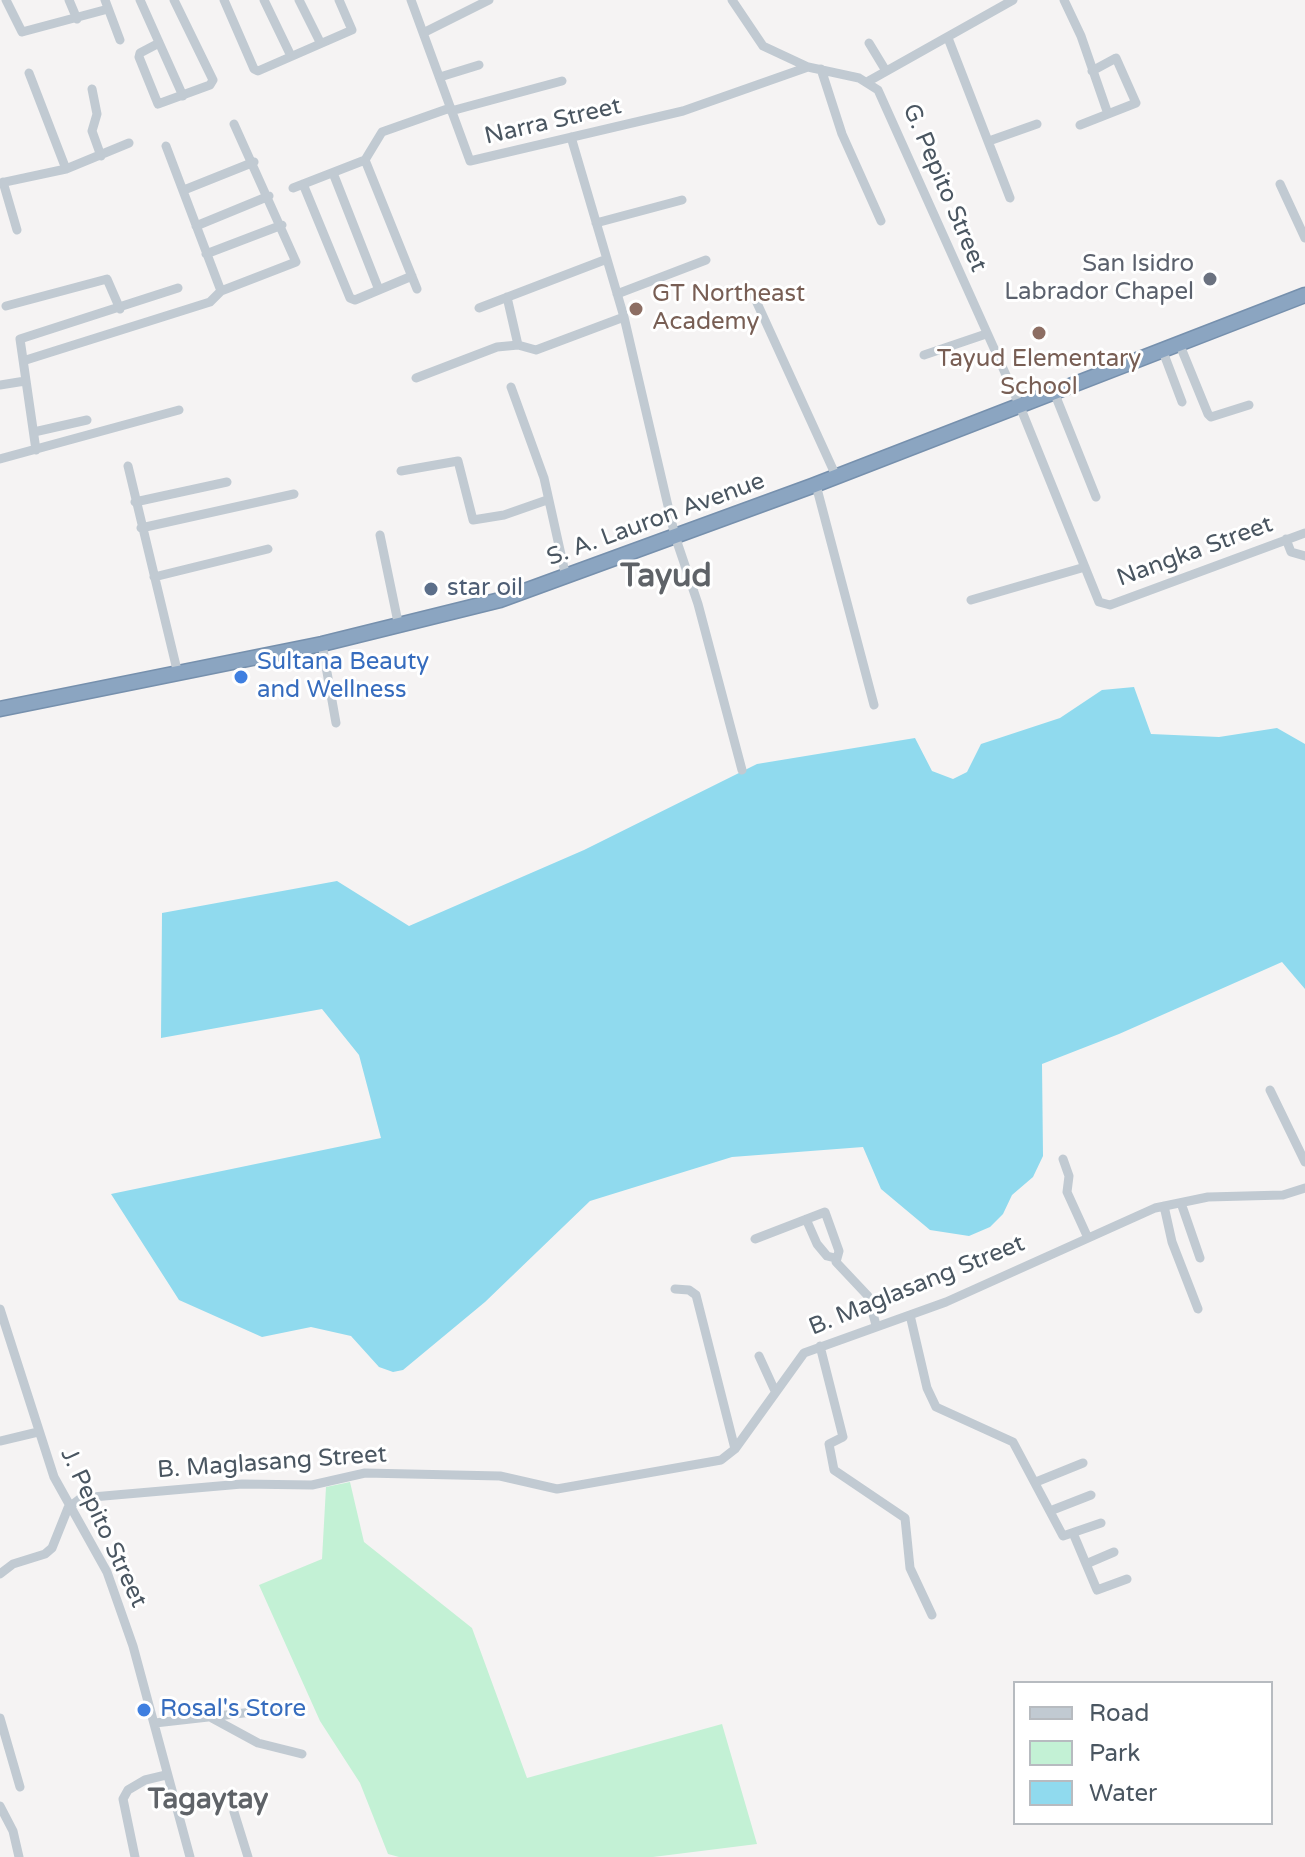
<!DOCTYPE html>
<style>
body{margin:0}
#map{position:relative;width:1305px;height:1857px;overflow:hidden;background:#f5f3f3;font-family:"Varela Round",sans-serif}
canvas{display:block}
.legend{position:absolute;left:1013px;top:1681px;width:260px;height:144px;box-sizing:border-box;background:#fff;border:2px solid #b7bbc0;margin:0;padding:10px 14px;list-style:none;font-size:24px;color:#4a5661}
.legend li{display:flex;align-items:center;gap:16px;height:40px}
.legend b{width:40px;border:2px solid #b7bbc0}
</style>
<div id="map">
<canvas width="1305" height="1857"></canvas>
<ul class="legend">
<li><b style="height:10px;background:#c1cad2"></b>Road</li>
<li><b style="height:22px;background:#c3f1d5"></b>Park</li>
<li><b style="height:22px;background:#90daee"></b>Water</li>
</ul>
</div>
<script>
const g = document.querySelector('canvas').getContext('2d');
g.lineJoin = 'round';
function paint(path, color) {
  g.fillStyle = color;
  g.fill(path, 'evenodd');
}
function shape(rows) {
  const path = new Path2D();
  for (const r of rows) {
    path.moveTo(r[0], r[1]);
    for (let i = 2; i < r.length; i += 2) path.lineTo(r[i], r[i + 1]);
  }
  return path;
}
function strokePath(path, color, width, dash) {
  g.strokeStyle = color;
  g.lineWidth = width;
  g.lineCap = dash ? 'butt' : 'round';
  g.setLineDash(dash || []);
  g.stroke(path);
}
function label(font, color, halo, rows, align = 'center') {
  g.font = font + ' "Varela Round",sans-serif';
  g.lineWidth = 6;
  g.setLineDash([]);
  g.textBaseline = 'middle';
  g.strokeStyle = halo;
  g.fillStyle = color;
  for (const [text, x, y, turn = 0] of rows) {
    g.save();
    g.translate(x, y);
    g.rotate((+turn || 0) * Math.PI / 180);
    g.textAlign = isNaN(turn) ? turn : align;
    if (halo) g.strokeText(text, 0, 0);
    g.fillText(text, 0, 0);
    g.restore();
  }
}
const green = shape([
 [350,1482,364,1542,472,1628,527,1778,722,1724,757,1844,653,1857,399,1857,388,1854,360,1783,320,1721,259,1585,322,1559,326,1487]
]);
const water = shape([
 [1134,687,1151,734,1219,737,1277,728,1305,744,1305,989,1282,962,1119,1034,1042,1064,1043,1156,1033,1177,1012,1195,1003,1214,990,1227,969,1236,930,1230,881,1189,863,1147,732,1157,590,1201,485,1302,403,1370,393,1372,379,1367,351,1336,311,1327,262,1337,179,1300,111,1194,381,1138,359,1055,322,1009,161,1038,162,913,337,881,409,926,584,850,757,764,915,738,932,771,953,779,967,772,981,744,1060,718,1102,690]
]);
const minor = shape([
 [6,0,22,32,108,9],
 [69,0,77,19],
 [105,0,120,40],
 [140,0,183,96],
 [224,0,254,69,258,71,352,30,339,0],
 [264,0,291,56],
 [299,0,320,42],
 [411,0,470,161,683,111,808,67],
 [732,0,763,46,808,67,859,78,878,90,1019,404,1099,602,1110,605,1305,533],
 [1064,0,1081,36,1108,114],
 [425,32,489,0],
 [948,38,1010,198],
 [159,43,140,53,139,57,158,104,210,85,213,80,174,0],
 [869,43,886,71],
 [821,69,842,134,881,221],
 [29,73,66,169],
 [440,77,479,65],
 [867,82,1013,0],
 [92,89,97,114,92,131,101,156],
 [451,111,562,81],
 [1080,125,1136,103,1116,58,1092,71],
 [571,137,624,317,675,536,698,604,742,770],
 [989,141,1037,124],
 [166,146,221,291],
 [333,173,379,290],
 [3,182,17,230],
 [0,183,66,169,129,143],
 [303,184,350,298,355,300,412,276],
 [1280,184,1305,238],
 [293,188,365,160],
 [184,190,254,162],
 [596,223,682,200],
 [196,226,269,196],
 [206,254,282,225],
 [417,289,365,160,382,132,450,108],
 [752,292,836,476],
 [617,294,706,260],
 [507,297,518,345],
 [6,306,107,279,120,309],
 [479,308,607,259],
 [1179,343,1208,414,1211,417,1249,405],
 [1162,349,1182,402],
 [924,355,986,334],
 [26,360,210,302,221,291,296,262,234,124],
 [416,378,497,347,518,345,536,350,624,317],
 [0,385,25,381],
 [511,387,544,478,566,577],
 [1054,392,1096,497],
 [34,432,87,420],
 [36,450,20,339,178,288],
 [0,459,179,410],
 [128,466,178,674],
 [401,471,458,461,473,520,504,515,547,500],
 [816,485,874,705],
 [135,502,227,482],
 [141,528,294,494],
 [380,535,399,627],
 [1286,539,1291,552,1305,556],
 [154,577,268,549],
 [971,600,1085,567],
 [322,644,336,723],
 [1270,1090,1305,1162],
 [1063,1159,1069,1176,1067,1192,1088,1238],
 [1181,1203,1200,1258],
 [1164,1206,1172,1242,1198,1309],
 [806,1219,817,1244,827,1256,835,1258],
 [755,1239,825,1212,839,1251,836,1262,868,1296,876,1325],
 [675,1289,689,1290,696,1295,735,1449],
 [0,1309,54,1477,107,1572,133,1646,190,1857],
 [910,1315,927,1388,936,1407,1013,1442,1063,1536,1101,1523],
 [820,1346,843,1437,829,1444,834,1470,905,1518,910,1568,932,1615],
 [759,1356,775,1391],
 [0,1441,38,1432],
 [1036,1482,1083,1463],
 [1050,1511,1091,1495],
 [1073,1533,1097,1590,1127,1579],
 [1086,1564,1114,1552],
 [0,1574,13,1564,45,1554,52,1548,68,1508,81,1498,242,1484,312,1485,365,1473,500,1476,557,1489,721,1460,735,1449,804,1353,946,1302,1155,1208,1208,1197,1283,1195,1305,1188],
 [0,1718,20,1787],
 [212,1718,258,1743,302,1754],
 [155,1723,279,1709],
 [0,1806,13,1831,19,1857],
 [234,1812,248,1857],
 [135,1857,123,1799,128,1790,145,1780,166,1775]
]);
const highway = shape([
 [0,709,322,644,500,600,812,486,1305,295]
]);
const markers = [
 [1210,279,8,"#6b7280"],
 [636,309,8,"#8d6e63"],
 [1039,333,8,"#8d6e63"],
 [431,589,8,"#5c6f8a"],
 [241,677,8,"#3f7fe0"],
 [144,1710,8,"#3f7fe0"]
];
const streetNames = [
 ["Narra Street",553,122,-13],
 ["G. Pepito Street",944,188,67],
 ["S. A. Lauron Avenue",656,520,-20],
 ["Nangka Street",1195,552,-20],
 ["B. Maglasang Street",917,1286,-22],
 ["B. Maglasang Street",272,1463,-4],
 ["J. Pepito Street",103,1528,65]
];
const worshipNames = [
 ["San Isidro",1194,265],
 ["Labrador Chapel",1194,293]
];
const educationNames = [
 ["GT Northeast",652,295],
 ["Academy",652,323],
 ["Tayud Elementary",1039,360,"center"],
 ["School",1039,388,"center"]
];
const serviceNames = [
 ["star oil",447,589]
];
const shopNames = [
 ["Sultana Beauty",257,663],
 ["and Wellness",257,691],
 ["Rosal's Store",160,1710]
];
const quarterNames = [
 ["Tagaytay",208,1801]
];
const districtNames = [
 ["Tayud",666,578]
];
paint(green, '#c3f1d5');
paint(water, '#90daee');
strokePath(highway, '#7690ad', 17);
strokePath(minor, '#c1cad2', 9);
strokePath(highway, '#8ba5c1', 14);
for (const [x, y, r, color] of markers) {
  const dot = new Path2D();
  dot.arc(x, y, r, 0, 2 * Math.PI);
  g.fillStyle = color;
  g.fill(dot);
  strokePath(dot, '#fff', 3);
}
label('24px', '#4a5661', '#fff', streetNames);
label('24px', '#5b616d', '#fff', worshipNames, 'right');
label('24px', '#785e54', '#fff', educationNames, 'left');
label('24px', '#4e5e75', '#fff', serviceNames, 'left');
label('24px', '#366cbe', '#fff', shopNames, 'left');
label('bold 28px', '#5f6368', '#fff', quarterNames);
label('bold 32px', '#5f6368', '#fff', districtNames);
</script>
